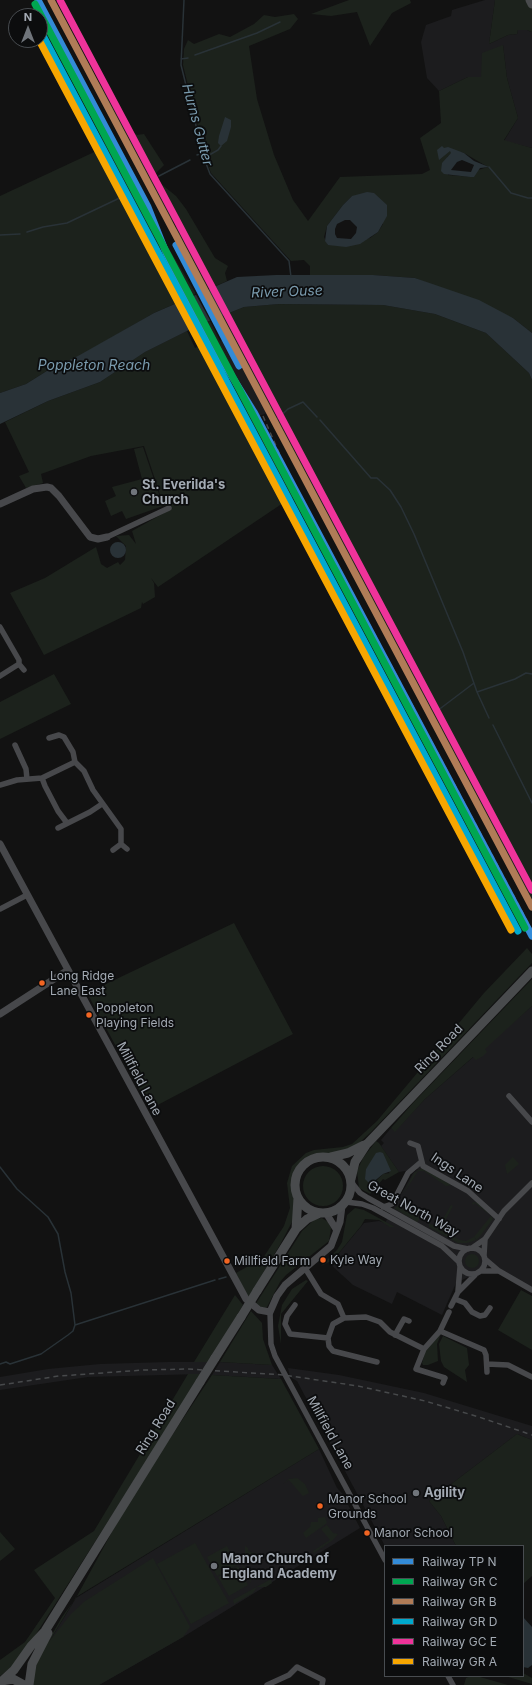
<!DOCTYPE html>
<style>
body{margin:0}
#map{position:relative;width:532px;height:1685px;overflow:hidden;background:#121212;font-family:Inter,sans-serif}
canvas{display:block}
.legend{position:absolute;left:384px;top:1545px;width:140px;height:132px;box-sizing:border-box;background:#0c0d0e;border:1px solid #484c50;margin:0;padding:5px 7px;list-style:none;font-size:12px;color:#a3aab3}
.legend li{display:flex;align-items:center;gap:8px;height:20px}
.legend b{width:20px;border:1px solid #484c50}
.north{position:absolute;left:8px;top:8px;width:40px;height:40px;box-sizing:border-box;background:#0c0d0e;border:1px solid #484c50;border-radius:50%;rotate:0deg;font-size:11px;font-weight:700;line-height:16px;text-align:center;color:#a3aab3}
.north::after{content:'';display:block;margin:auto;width:14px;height:18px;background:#70757b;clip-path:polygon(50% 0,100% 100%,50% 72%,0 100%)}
</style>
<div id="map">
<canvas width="532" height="1685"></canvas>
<ul class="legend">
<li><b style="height:5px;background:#338bd7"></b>Railway TP N</li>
<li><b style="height:5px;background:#00a651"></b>Railway GR C</li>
<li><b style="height:5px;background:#b07c57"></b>Railway GR B</li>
<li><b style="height:5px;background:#00a9ce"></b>Railway GR D</li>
<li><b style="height:5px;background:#ef339a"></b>Railway GC E</li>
<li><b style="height:5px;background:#f7a600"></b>Railway GR A</li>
</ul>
<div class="north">N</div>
</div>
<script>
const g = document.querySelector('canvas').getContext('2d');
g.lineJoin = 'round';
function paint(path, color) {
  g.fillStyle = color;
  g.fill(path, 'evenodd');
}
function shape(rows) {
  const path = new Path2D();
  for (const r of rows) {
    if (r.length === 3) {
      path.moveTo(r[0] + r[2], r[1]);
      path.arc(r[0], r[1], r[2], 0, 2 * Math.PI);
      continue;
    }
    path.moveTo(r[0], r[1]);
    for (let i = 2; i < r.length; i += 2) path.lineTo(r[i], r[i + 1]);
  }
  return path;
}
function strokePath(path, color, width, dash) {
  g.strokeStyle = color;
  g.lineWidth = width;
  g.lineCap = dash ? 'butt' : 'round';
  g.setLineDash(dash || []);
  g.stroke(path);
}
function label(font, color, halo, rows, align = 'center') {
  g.font = font + ' Inter,sans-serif';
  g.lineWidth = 3.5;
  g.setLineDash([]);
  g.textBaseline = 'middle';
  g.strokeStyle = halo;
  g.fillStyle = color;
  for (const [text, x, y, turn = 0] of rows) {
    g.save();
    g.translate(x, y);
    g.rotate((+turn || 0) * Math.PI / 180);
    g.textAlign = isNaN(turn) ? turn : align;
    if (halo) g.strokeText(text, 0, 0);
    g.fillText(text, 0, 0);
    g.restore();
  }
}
const built = shape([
 [485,0,495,0,489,44,508,35,517,34,518,30,527,30,532,32,532,148,504,141,518,118,507,78,503,45,481,77,468,77,439,91,427,78,421,42,426,25,451,16,452,10],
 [226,338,267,413,254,418,208,341,212,339,239,382,220,341],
 [532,1006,532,1288,491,1266,456,1283,442,1315,397,1292,392,1304,353,1285,330,1264,364,1223,379,1221,385,1223,413,1173,418,1169,399,1172,381,1146,384,1143,381,1140,391,1128,395,1131,425,1099],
 [168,1362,209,1362,202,1374,88,1377,0,1390,0,1377,48,1369,100,1364],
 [220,1362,272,1365,281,1379,212,1375],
 [288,1368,339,1375,424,1393,532,1426,532,1440,517,1434,429,1501,441,1516,456,1546,385,1546,297,1381,290,1377],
 [319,1449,337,1488,342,1493,360,1528,183,1637,99,1685,46,1647,76,1598]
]);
const green = shape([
 [349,0,410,0,411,3,392,13,370,46,357,12,331,16,311,14],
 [495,0,527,0,532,9,532,32,527,30,518,30,517,34,508,35,489,44],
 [294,14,298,19,290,29,249,46,257,99,274,155,293,200,308,221,340,177,422,174,430,170,420,138,441,123,439,91,468,77,481,77,482,53,503,45,507,78,518,118,504,140,532,148,532,333,513,318,415,278,373,275,310,276,310,266,304,260,291,261,211,173,206,159,183,65,184,49,188,40,194,44,219,34,230,37,254,24,264,15,275,17],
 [455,151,464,153,488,167,478,170,473,177,448,175,447,157],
 [352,196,383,224,378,232,370,238,328,245,324,237,327,226,343,205],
 [95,77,130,130,137,135,144,134,164,165,156,173,160,183,176,196,186,209,215,258,228,266,225,273,227,281,202,292,174,232,177,225,174,221,167,220],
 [101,127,136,190,186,299,154,313,78,357,50,369,26,384,0,393,0,196,105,147,98,128],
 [165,242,190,284,196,294,189,297],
 [279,304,383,305,435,314,486,333,529,373,532,380,532,909,216,318,244,307],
 [210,321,230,361,240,385,203,323],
 [187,331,195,348,208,341,254,418,261,435,295,495,158,587,151,578,154,583,155,597,143,604,142,602,141,608,44,655,10,593,45,578,96,547,101,564,107,568,118,562,120,565,125,560,126,546,116,536,129,535,136,544,132,531,173,508,164,506,144,446,91,456,41,474,43,483,26,488,19,476,29,472,5,422,48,401,100,382,145,352],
 [143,447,163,506,126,519,122,511,111,516,105,501,116,496,112,487,142,479,134,449],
 [54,674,71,704,0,739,0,702],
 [234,923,293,1034,150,1109,87,993],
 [527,948,532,954,532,963,371,1132,358,1144,347,1150,310,1157,302,1163,296,1170,292,1179,294,1200,293,1220,281,1243,248,1298,236,1273,263,1258,284,1226,290,1208,287,1183,292,1166,306,1153,314,1150,343,1147,352,1144,377,1121,484,993],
 [532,979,532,1006,485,1049,487,1052,483,1056,476,1060,473,1057,425,1099,395,1132,391,1128,413,1103],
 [376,1141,379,1143,399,1172,385,1180,383,1179,370,1194,359,1188,357,1171,363,1158],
 [371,1163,390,1173,383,1174,376,1181,366,1169],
 [513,1157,519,1164,507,1174,505,1165],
 [323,1186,20],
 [422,1168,452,1185,446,1186,424,1171,418,1171,402,1196,414,1173],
 [474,1202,478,1203,491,1216,493,1219,477,1240,474,1237,491,1216,475,1203,473,1205,472,1203],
 [400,1205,401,1208,419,1218,419,1220,417,1222,394,1208],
 [451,1205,453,1206,440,1230,460,1240,466,1241,474,1237,476,1240,467,1243,458,1243,429,1227,429,1223,438,1228],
 [355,1208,364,1210,395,1227,390,1227,379,1220,365,1219,361,1226,333,1260,321,1266,337,1250,342,1242,347,1215],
 [322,1218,328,1222,331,1228,329,1241,286,1275,280,1282,267,1307,264,1308,255,1305,302,1231,315,1219],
 [472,1261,7],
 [306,1280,308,1281,281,1314,281,1344,278,1326,282,1305,292,1289],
 [521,1290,532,1296,532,1350,498,1330],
 [235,1295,243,1305,209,1362,194,1362],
 [251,1311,262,1323,263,1339,272,1365,220,1362],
 [439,1334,441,1334,437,1344,438,1361,428,1365,423,1365,422,1363,426,1349],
 [443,1336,467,1348,469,1365,465,1370,467,1382,444,1367,441,1361,439,1344],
 [188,1374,202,1374,24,1653,13,1666,0,1676,0,1660,25,1642,55,1598,34,1570,94,1531],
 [212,1375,281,1379,319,1449,76,1597,49,1642,71,1614,85,1601,153,1558,190,1627,183,1637,99,1685,33,1685,35,1666,39,1657,62,1617,76,1598,119,1519,157,1458],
 [517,1434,532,1440,532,1576,523,1584,523,1546,456,1546,441,1516,429,1501],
 [297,1478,305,1484,309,1493,303,1496,301,1494,289,1480,283,1484,289,1479],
 [325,1517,327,1523,306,1538,303,1533,310,1527,311,1522,318,1522,318,1518],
 [327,1525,333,1533,338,1534,333,1540,314,1553,313,1551,330,1540,321,1529],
 [0,1532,15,1549,0,1561],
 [195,1543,229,1603,191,1624,157,1564],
 [227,1546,237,1565,217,1576,207,1557],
 [245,1546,248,1548,248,1551,264,1556,263,1558,259,1562,256,1558,252,1560,245,1554],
 [237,1555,242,1556,246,1561,243,1566,249,1569,251,1583],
 [238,1566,248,1585,229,1596,218,1577],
 [271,1579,272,1583,266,1587,257,1587,253,1593,234,1604,233,1600],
 [523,1673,532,1678,532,1684,505,1676,523,1676],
 [471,1676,480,1677,508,1685,464,1685,466,1678]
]);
const water = shape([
 [225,117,231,120,231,127,227,141,221,146,218,143,219,136],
 [442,146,444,148,448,147,464,153,474,161,489,167,480,168,474,177,470,177,444,174,441,171,442,163,451,153,450,151,439,160,437,150],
 [462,160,474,165,471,172,451,170,457,162],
 [367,192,374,193,387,205,387,216,378,232,360,244,346,247,328,245,325,241,327,226,343,205,352,196],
 [345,220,350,220,357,227,356,233,351,239,337,238,335,234,335,229,337,224],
 [276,275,373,275,415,278,479,300,513,318,532,333,532,380,529,373,486,333,435,314,383,305,279,304,244,307,199,325,145,352,100,382,48,401,0,424,0,393,26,384,50,369,78,356,154,313,237,277],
 [118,550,8],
 [380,1152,383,1153,391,1171,383,1174,372,1183,369,1183,365,1179,366,1169,376,1153],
 [523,1617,532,1627,532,1665,528,1668,523,1667]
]);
const pier = shape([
 [201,290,217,320,211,322,195,293],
 [188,295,189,297,204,325,200,327,185,297]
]);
const stream = shape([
 [184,0,181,65,204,158,210,174,289,261,291,277],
 [195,55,257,33,280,22],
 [181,59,188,58],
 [197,155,202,153],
 [204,158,218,150,221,146],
 [489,167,511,193,528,198,532,198],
 [159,176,190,160],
 [27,232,43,227,67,223,128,194],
 [0,235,20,234],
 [320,420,371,478,377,478,390,490,401,507,414,534,463,652,477,692,489,718],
 [275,421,288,409,303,402,317,417],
 [477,692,515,679,526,673,532,674],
 [437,711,474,683],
 [493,725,532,803],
 [0,1167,17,1189,48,1217,58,1234,65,1272,71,1293,75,1325],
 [219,1279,226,1277],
 [0,1364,6,1362,10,1364,41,1354,68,1335,73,1331,75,1325,215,1280]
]);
const minor = shape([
 [107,537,169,508],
 [0,627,19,660,19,664,0,676],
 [19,664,24,670],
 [49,738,59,735,64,737,73,752,75,762,84,771,93,790,121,829,121,844,113,850],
 [15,745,26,769,27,779],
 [42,778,45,786,58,811,67,823],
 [0,785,17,780,42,778,75,762],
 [58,828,90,812,102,804],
 [121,844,127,849],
 [0,909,27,895],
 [509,1096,532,1122],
 [410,1143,418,1146,423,1166,468,1191,499,1219],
 [352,1183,360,1193,368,1198,454,1246,468,1249],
 [346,1202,362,1204,373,1208,442,1246,459,1262],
 [383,1207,392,1204,408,1173,421,1162],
 [472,1261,13],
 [472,1248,485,1239,504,1211,532,1183],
 [484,1255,485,1239],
 [485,1259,499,1271,532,1290],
 [305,1268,321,1294,338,1304,344,1318],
 [482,1271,499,1271],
 [458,1291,460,1267],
 [455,1299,465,1303,472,1312,480,1316,485,1315,490,1308],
 [295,1305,287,1316,285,1324,290,1334,328,1338],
 [451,1306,458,1292,475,1275],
 [270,1312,271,1344,275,1356,385,1560],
 [440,1331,484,1350,486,1355,487,1372],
 [395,1335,404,1319,409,1321],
 [377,1362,333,1351,329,1346,328,1338,333,1324,344,1318,366,1317,380,1322,390,1332,424,1349],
 [487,1364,508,1365,532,1377],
 [443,1383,445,1378,416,1369,424,1349,440,1331,449,1312],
 [448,1676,453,1685],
 [267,1685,289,1675,297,1667,323,1680,322,1685]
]);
const tertiary = shape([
 [0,504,33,489,47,487,51,488,59,496,90,537,98,539,107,537],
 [0,844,246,1299,259,1310,270,1312,277,1296,285,1285,331,1246,340,1222,342,1206],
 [0,1014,68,970],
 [326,1213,336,1229]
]);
const trunk = shape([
 [530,0,532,4],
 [323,1185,28],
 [331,1157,348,1153,364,1145],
 [351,1179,355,1162,366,1145,532,971],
 [296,1229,298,1198],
 [257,1291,296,1229,307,1219,320,1213],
 [215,1358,241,1317],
 [2,1681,14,1670,31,1646,45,1631,200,1382],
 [2,1681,13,1679,24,1685],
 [29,1685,32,1664,48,1633]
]);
const rail = shape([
 [263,416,283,462,532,930],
 [0,1385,59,1376,144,1370,188,1369,284,1375,358,1386,425,1401,479,1417,532,1435]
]);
const trunkBridge = shape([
 [241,1317,257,1291],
 [200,1382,215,1358]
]);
const rail1 = shape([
 [38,0,148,207,167,255,212,344,254,412,532,936],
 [176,245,239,366]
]);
const rail2 = shape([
 [35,4,525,928]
]);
const rail3 = shape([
 [51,0,532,907]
]);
const rail4 = shape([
 [40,30,518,931]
]);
const rail5 = shape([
 [60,0,532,890]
]);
const rail6 = shape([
 [39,40,511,930]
]);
const markers = [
 [134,492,4,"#70757b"],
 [42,983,3.5,"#f26522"],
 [89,1015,3.5,"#f26522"],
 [323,1260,3.5,"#f26522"],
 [227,1261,3.5,"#f26522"],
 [416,1493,4,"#70757b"],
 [320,1506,3.5,"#f26522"],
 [367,1533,3.5,"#f26522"],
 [214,1566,4,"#70757b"]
];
const busNames = [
 ["Long Ridge",50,976],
 ["Lane East",50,991],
 ["Poppleton",96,1008],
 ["Playing Fields",96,1023],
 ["Kyle Way",330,1260],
 ["Millfield Farm",234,1261],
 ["Manor School",328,1499],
 ["Grounds",328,1514],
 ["Manor School",374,1533]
];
const poiNames = [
 ["St. Everilda's",142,485],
 ["Church",142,500],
 ["Agility",424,1493],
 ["Manor Church of",222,1559],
 ["England Academy",222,1574]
];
const streetNames = [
 ["Ring Road",439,1049,-46],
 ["Millfield Lane",139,1079,62],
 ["Ings Lane",457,1173,34],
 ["Great North Way",413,1209,29],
 ["Ring Road",156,1427,-58],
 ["Millfield Lane",330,1433,61]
];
const waterNames = [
 ["Hurns Gutter",197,125,75],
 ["River Ouse",287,292,-2],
 ["Poppleton Reach",94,366]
];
paint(built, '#1c1c1e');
paint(green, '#1c221c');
paint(water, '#293237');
paint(pier, '#121212');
strokePath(stream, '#293237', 1.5);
strokePath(minor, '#47484b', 5.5);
strokePath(tertiary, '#47484b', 7);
strokePath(trunk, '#494b4d', 9);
strokePath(rail, '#47494b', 1.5, [5, 4]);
strokePath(trunkBridge, '#494b4d', 9);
strokePath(rail1, '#338bd7', 7);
strokePath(rail2, '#00a651', 7);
strokePath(rail3, '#b07c57', 7);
strokePath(rail4, '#00a9ce', 7);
strokePath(rail5, '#ef339a', 7);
strokePath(rail6, '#f7a600', 7);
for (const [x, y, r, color] of markers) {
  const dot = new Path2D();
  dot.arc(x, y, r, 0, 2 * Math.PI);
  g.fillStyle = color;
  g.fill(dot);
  strokePath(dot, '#0c0d0e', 1.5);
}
label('12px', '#a3aab3', '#0c0d0e', busNames, 'left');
label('bold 13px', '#a3aab3', '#0c0d0e', poiNames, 'left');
label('13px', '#a3aab3', '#0c0d0e', streetNames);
label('italic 14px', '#7a9bae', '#0c0d0e', waterNames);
</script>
